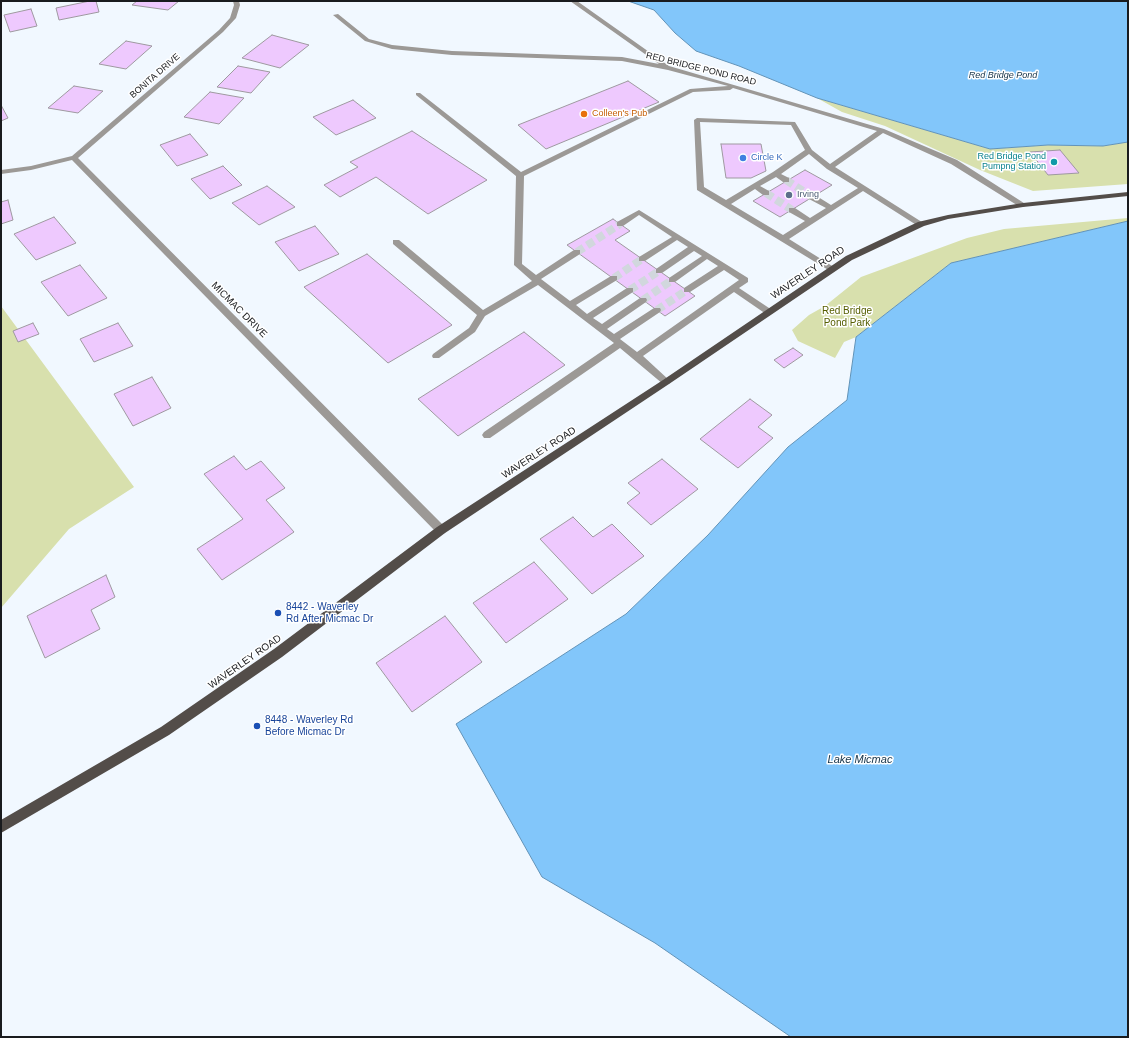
<!DOCTYPE html>
<style>
body{margin:0}
#map{position:relative;width:1129px;height:1038px;overflow:hidden;background:#f1f8ff;font-family:Helvetica,sans-serif}
canvas{display:block}
.frame{position:absolute;inset:0;border:2px solid #191b1e;pointer-events:none}
</style>
<div id="map">
<canvas width="1129" height="1038"></canvas>
<div class="frame"></div>
</div>
<script>
const g = document.querySelector('canvas').getContext('2d');
g.lineJoin = 'round';
function paint(path, color) {
  g.fillStyle = color;
  g.fill(path, 'evenodd');
}
function shape(rows) {
  const path = new Path2D();
  for (const r of rows) {
    path.moveTo(r[0], r[1]);
    for (let i = 2; i < r.length; i += 2) path.lineTo(r[i], r[i + 1]);
  }
  return path;
}
function strokePath(path, color, width, dash) {
  g.strokeStyle = color;
  g.lineWidth = width;
  g.lineCap = dash ? 'butt' : 'round';
  g.setLineDash(dash || []);
  g.stroke(path);
}
function label(font, color, halo, rows, align = 'center') {
  g.font = font + ' Helvetica,sans-serif';
  g.lineWidth = 3;
  g.setLineDash([]);
  g.textBaseline = 'middle';
  g.strokeStyle = halo;
  g.fillStyle = color;
  for (const [text, x, y, turn = 0] of rows) {
    g.save();
    g.translate(x, y);
    g.rotate((+turn || 0) * Math.PI / 180);
    g.textAlign = isNaN(turn) ? turn : align;
    if (halo) g.strokeText(text, 0, 0);
    g.fillText(text, 0, 0);
    g.restore();
  }
}
const green = shape([
 [817,98,990,149,1048,145,1103,146,1128,142,1128,184,1033,191,980,170,885,126,842,112],
 [1128,218,1128,221,951,263,856,337,844,342,835,358,798,341,792,330,809,315,825,306,861,277,967,238,1004,229],
 [1,306,134,487,69,529,1,608]
]);
const water = shape([
 [628,1,1128,1,1128,142,1103,146,1048,145,990,149,817,98,739,66,696,51,675,33,654,10,628,1],
 [1128,221,1128,1037,791,1037,655,943,542,877,456,724,626,614,708,535,788,447,847,400,856,337,951,263,1128,221]
]);
const building = shape([
 [90,1,96,1,99,12,59,20,56,8,90,1],
 [137,1,179,1,168,10,132,5,137,1],
 [31,9,37,26,10,32,4,15,31,9],
 [272,35,309,45,280,68,242,58,272,35],
 [126,41,152,46,126,69,99,64,126,41],
 [238,66,270,72,251,93,217,87,238,66],
 [628,81,659,102,546,149,518,125,628,81],
 [74,86,103,91,78,113,48,108,74,86],
 [210,92,244,98,219,124,184,117,210,92],
 [353,100,376,118,336,135,313,117,353,100],
 [1,105,8,118,1,121,1,105],
 [412,131,487,180,428,214,376,177,340,197,324,185,358,167,350,162,412,131],
 [190,134,208,155,177,166,160,145,190,134],
 [721,144,761,144,766,171,751,178,726,178,721,144],
 [1060,150,1079,173,1048,175,1030,152,1060,150],
 [223,166,242,185,210,199,191,179,223,166],
 [805,170,832,185,780,217,753,201,805,170],
 [267,186,295,207,259,225,232,203,267,186],
 [8,200,13,220,1,224,1,202,8,200],
 [54,217,76,243,36,260,14,234,54,217],
 [613,219,630,231,615,240,695,296,665,316,567,245,613,219],
 [315,226,339,254,299,271,275,242,315,226],
 [367,254,452,325,388,363,304,287,367,254],
 [80,265,107,298,68,316,41,282,80,265],
 [33,323,39,334,18,342,13,331,33,323],
 [118,323,133,346,94,362,80,339,118,323],
 [524,332,565,365,458,436,418,399,524,332],
 [793,348,803,355,784,368,774,360,793,348],
 [152,377,171,408,133,426,114,394,152,377],
 [750,399,772,415,758,427,773,438,738,468,700,439,750,399],
 [234,456,246,470,261,461,285,488,266,500,294,532,222,580,197,549,243,519,204,474,234,456],
 [662,459,698,489,651,525,627,503,640,493,628,483,662,459],
 [573,517,593,537,612,524,644,556,592,594,540,539,573,517],
 [534,562,568,599,506,643,473,603,534,562],
 [106,575,115,597,91,610,100,629,45,658,27,616,106,575],
 [445,616,482,662,412,712,376,663,445,616]
]);
const minorTunnel = shape([
 [786,180,812,197],
 [766,193,792,210],
 [577,252,620,224],
 [614,278,642,259],
 [630,290,659,271],
 [643,300,672,280],
 [657,310,687,290]
]);
const minor = shape([
 [233,1,239,1,240,5,236,18,223,32,78,158,445,527,446,530,445,533,441,534,437,533,72,160,31,170,1,174,1,170,31,166,72,156,219,30,230,18,234,5,233,1],
 [570,1,577,1,669,66,884,129,957,160,1027,205,1023,207,1020,207,951,164,883,133,835,167,925,224,921,226,918,226,863,191,789,239,837,269,833,272,830,271,697,190,694,120,697,118,795,122,812,150,830,164,877,131,733,88,730,90,693,92,524,176,522,264,536,275,574,250,580,250,580,254,541,279,570,301,611,276,617,276,617,280,576,305,587,314,627,288,633,288,633,292,593,318,602,324,640,298,646,298,647,300,646,302,607,329,614,334,654,308,660,308,661,310,660,312,620,339,637,352,739,280,724,270,690,292,684,292,684,288,718,266,707,259,675,282,669,282,669,278,702,256,694,251,662,273,656,273,656,269,688,247,677,240,645,261,639,261,639,257,672,237,639,215,623,226,617,226,617,222,639,210,748,278,748,282,739,288,772,310,773,312,772,314,766,314,734,292,643,356,669,380,670,382,669,384,663,384,620,348,490,438,484,438,482,435,484,432,614,343,538,285,485,316,475,332,439,358,433,358,432,356,433,354,469,328,477,315,393,244,393,240,399,240,483,310,532,281,514,265,516,176,416,95,416,93,420,93,521,172,690,89,728,86,668,70,622,61,452,55,392,49,365,41,333,15,338,14,369,39,392,45,452,51,622,57,659,64,570,1],
 [700,122,791,125,805,150,773,172,726,200,704,187,700,122],
 [809,154,827,169,858,188,831,205,815,195,809,195,809,199,826,208,810,218,795,208,789,208,789,212,805,221,783,235,731,204,755,189,763,195,769,195,769,191,760,186,776,177,783,182,789,182,789,178,781,174,809,154]
]);
const major = shape([
 [1128,192,1128,196,1023,207,948,219,924,226,852,260,669,384,445,533,282,657,169,735,1,833,1,820,161,727,274,649,437,527,663,380,846,256,918,222,948,215,1023,203,1128,192]
]);
const markers = [
 [584,114,4,"#e8710a"],
 [743,158,4,"#3f7fe0"],
 [1054,162,4,"#0f9aa8"],
 [789,195,4,"#5c6f8a"],
 [278,613,4,"#1a4fb4"],
 [257,726,4,"#1a4fb4"]
];
const farStreetnames = [
 ["RED BRIDGE POND ROAD",701,69,14],
 ["BONITA DRIVE",155,76,-41]
];
const farWaternames = [
 ["Red Bridge Pond",1003,75]
];
const farFoodnames = [
 ["Colleen's Pub",592,114]
];
const farCulturenames = [
 ["Red Bridge Pond",1046,157],
 ["Pumpng Station",1046,167]
];
const farShopnames = [
 ["Circle K",751,158]
];
const farServicenames = [
 ["Irving",797,195]
];
const streetNames = [
 ["WAVERLEY ROAD",808,273,-34],
 ["MICMAC DRIVE",239,310,45],
 ["WAVERLEY ROAD",539,453,-33],
 ["WAVERLEY ROAD",245,662,-35]
];
const parkNames = [
 ["Red Bridge",847,311],
 ["Pond Park",847,323]
];
const transitNames = [
 ["8442 - Waverley",286,607],
 ["Rd After Micmac Dr",286,619],
 ["8448 - Waverley Rd",265,720],
 ["Before Micmac Dr",265,732]
];
const waterNames = [
 ["Lake Micmac",860,760]
];
paint(green, '#d8e0ad');
paint(water, '#82c6fa');
strokePath(water, '#6293b8', 1);
paint(building, '#eec9fe');
strokePath(building, '#9e99a0', 1);
strokePath(minorTunnel, '#d1d7dd', 8, [8, 4]);
paint(minor, '#9c9996');
paint(major, '#534d49');
for (const [x, y, r, color] of markers) {
  const dot = new Path2D();
  dot.arc(x, y, r, 0, 2 * Math.PI);
  g.fillStyle = color;
  g.fill(dot);
  strokePath(dot, '#fff', 1.5);
}
label('9px', '#191b1e', '#fff', farStreetnames);
label('italic 9px', '#153348', '#fff', farWaternames);
label('9px', '#c56008', '#fff', farFoodnames, 'left');
label('9px', '#0d838f', '#fff', farCulturenames, 'right');
label('9px', '#366cbe', '#fff', farShopnames, 'left');
label('9px', '#4e5e75', '#fff', farServicenames, 'left');
label('10px', '#191b1e', '#fff', streetNames);
label('10px', '#565e00', '#fff', parkNames);
label('10px', '#164399', '#fff', transitNames, 'left');
label('italic 11px', '#153348', '#fff', waterNames);
</script>
